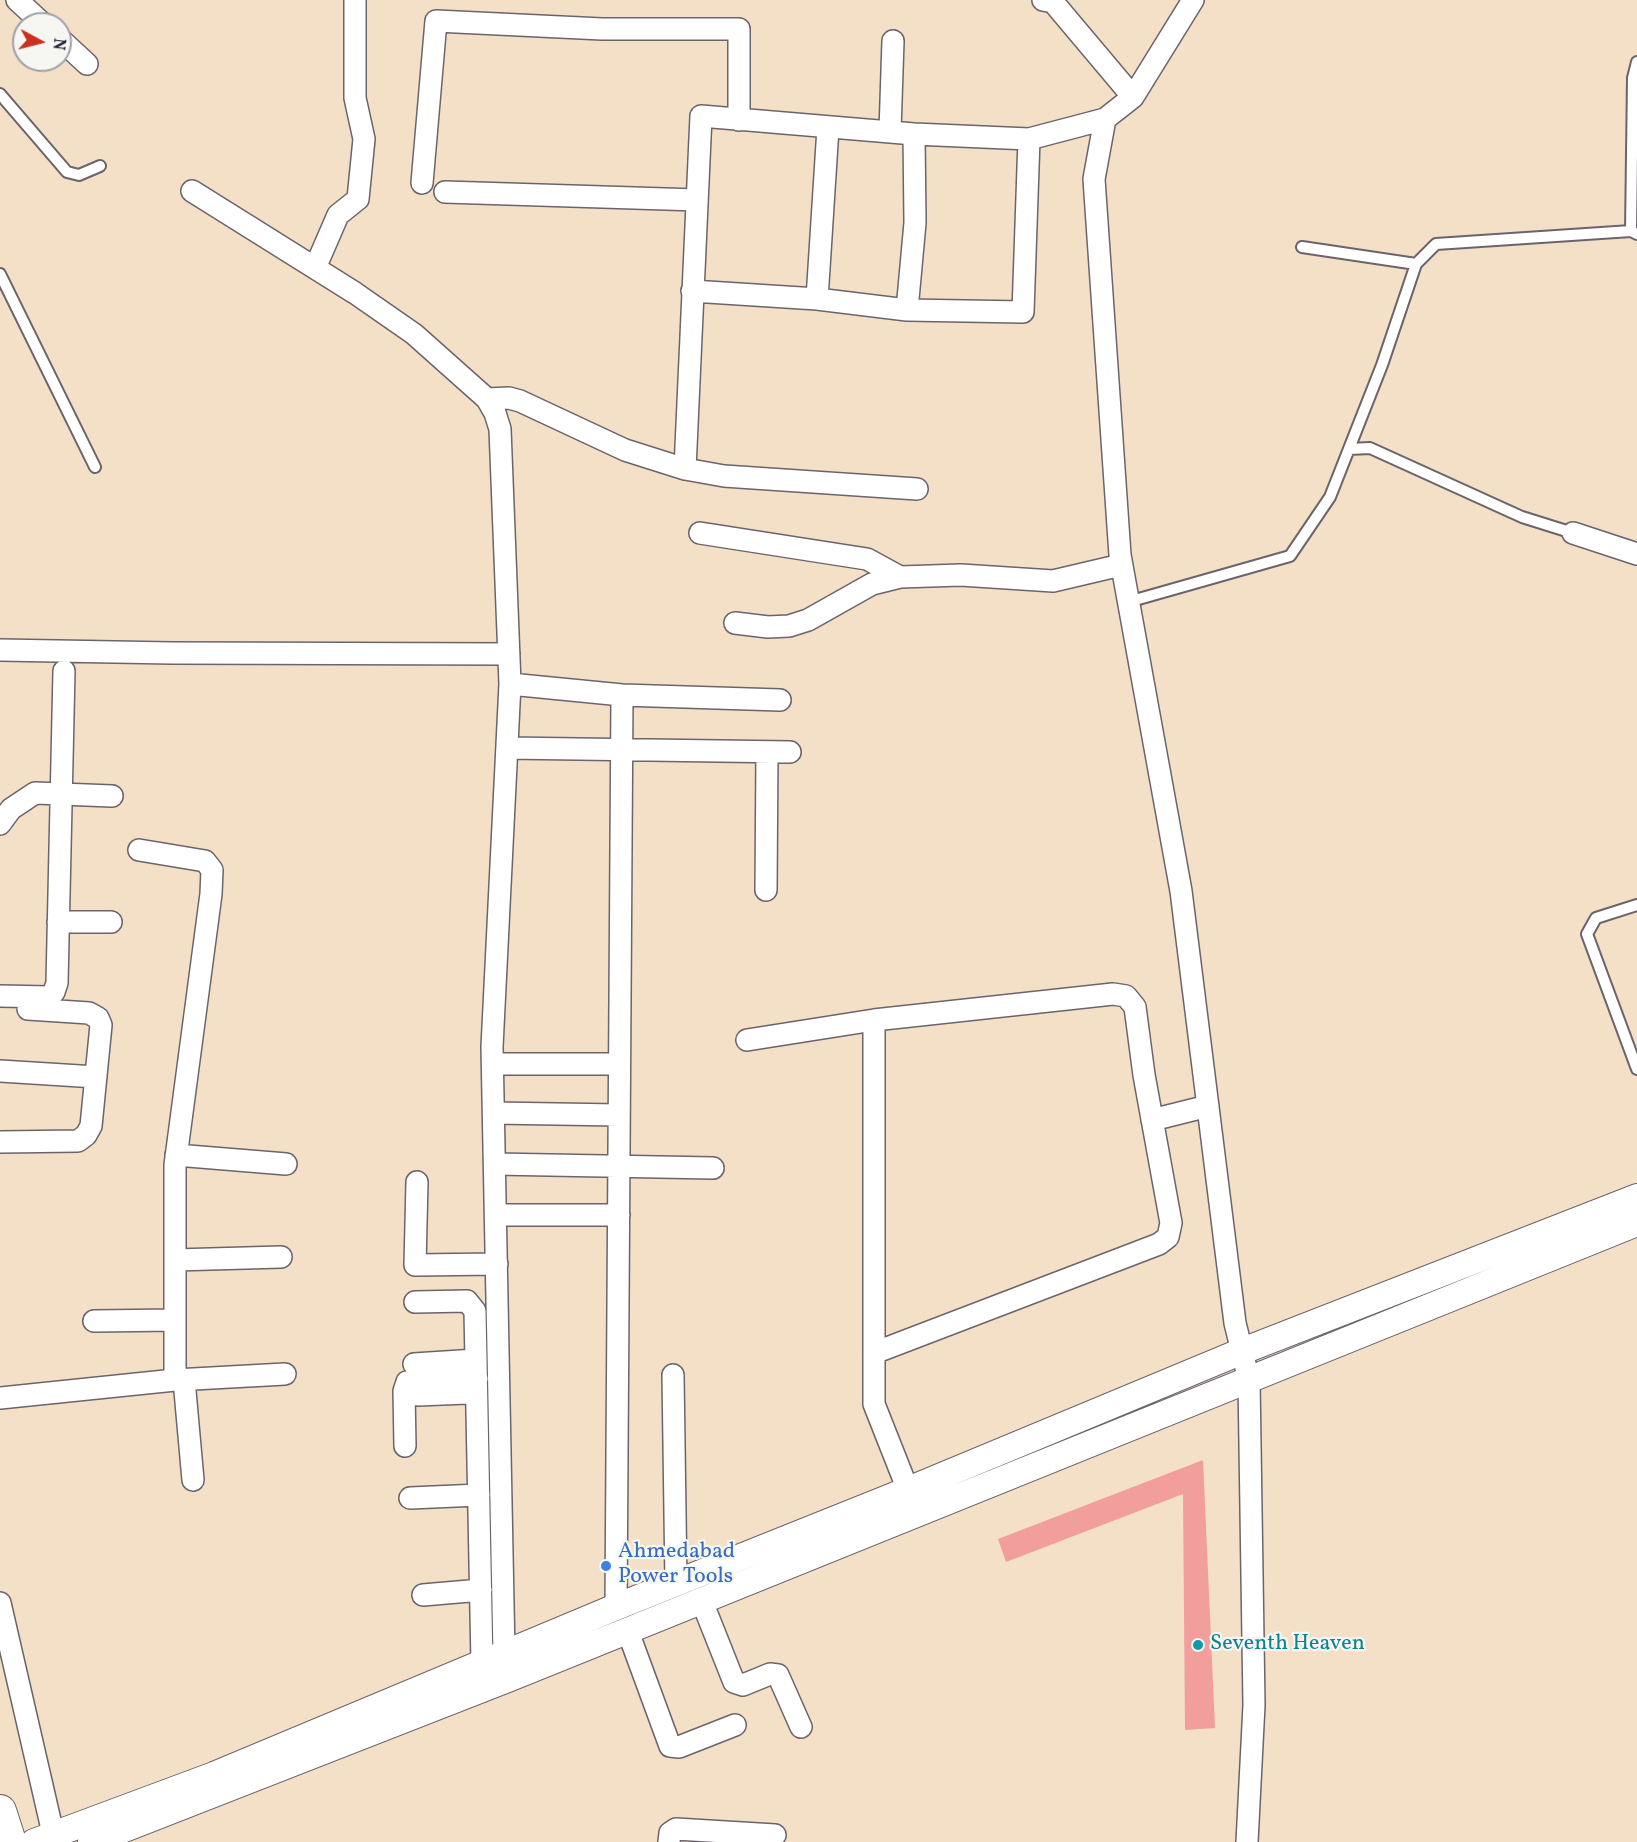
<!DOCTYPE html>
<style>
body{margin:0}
#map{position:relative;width:1637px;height:1842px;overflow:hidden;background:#f3e0c7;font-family:Vollkorn,serif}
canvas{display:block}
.north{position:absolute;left:12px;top:12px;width:60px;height:60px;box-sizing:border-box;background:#f6f6f2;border:2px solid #a1a1a9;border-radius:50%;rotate:97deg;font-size:16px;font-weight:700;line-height:24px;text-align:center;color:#22223b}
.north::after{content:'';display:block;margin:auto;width:21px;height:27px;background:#c8321e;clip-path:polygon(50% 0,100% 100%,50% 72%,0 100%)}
</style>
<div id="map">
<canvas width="1637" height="1842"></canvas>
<div class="north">N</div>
</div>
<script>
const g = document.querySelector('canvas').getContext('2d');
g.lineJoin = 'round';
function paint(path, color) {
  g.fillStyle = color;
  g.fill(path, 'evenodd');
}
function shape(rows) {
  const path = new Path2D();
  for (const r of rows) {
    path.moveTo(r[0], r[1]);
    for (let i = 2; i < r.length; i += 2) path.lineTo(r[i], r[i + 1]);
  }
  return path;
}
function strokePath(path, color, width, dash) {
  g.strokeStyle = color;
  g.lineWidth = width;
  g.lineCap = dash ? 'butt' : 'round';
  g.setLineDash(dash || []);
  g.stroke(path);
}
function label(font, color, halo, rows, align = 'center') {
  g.font = font + ' Vollkorn,serif';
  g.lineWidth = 4.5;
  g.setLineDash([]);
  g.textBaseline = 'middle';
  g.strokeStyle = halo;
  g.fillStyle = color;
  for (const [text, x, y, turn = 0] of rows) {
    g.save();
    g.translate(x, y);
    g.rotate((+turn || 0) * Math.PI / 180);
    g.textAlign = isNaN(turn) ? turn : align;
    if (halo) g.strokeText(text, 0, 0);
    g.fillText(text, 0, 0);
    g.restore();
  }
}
const building = shape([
 [1203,1460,1215,1728,1185,1730,1183,1494,1006,1562,998,1539]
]);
const service = shape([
 [0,94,67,172,79,175,100,166],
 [1631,231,1633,78,1637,62],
 [1302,247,1416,264],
 [0,274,95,467],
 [1349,449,1370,448,1522,517,1573,533],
 [1128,602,1290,556,1330,497,1382,365,1416,264,1436,244,1631,231,1637,234],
 [1637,905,1596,918,1587,934,1637,1069]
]);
const minor = shape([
 [17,0,43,24],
 [1043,0,1053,2,1133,97],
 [1193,0,1133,97,1105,119,1094,179,1120,555,1181,891,1235,1323,1249,1380,1254,1705,1247,1842],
 [60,39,87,64],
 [828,128,817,299,907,310,915,223,914,134],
 [890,131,893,41],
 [422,183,436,21,602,29,739,29,739,120],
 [192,191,355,293,414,334,487,399,495,413,500,429,510,684,492,1047,504,1654],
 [445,192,697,200],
 [315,268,338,215,358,199,364,139,355,98,355,0],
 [692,291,817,299],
 [907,310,1023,312,1029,139],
 [487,399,509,398,520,401,625,450,685,469,701,116,914,134,1029,139,1105,119],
 [685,469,724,476,917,489],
 [700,533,867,559,900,577],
 [1573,533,1637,554],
 [735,623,768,627,789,626,808,620,872,584,900,577,961,575,1053,581,1121,565],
 [0,650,172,653,509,654],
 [510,684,622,695,780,700],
 [507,748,790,752],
 [0,824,11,809,35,793,112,796],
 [766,890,767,752],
 [58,922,111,922],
 [0,996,49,997,54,992,57,983,64,671],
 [747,1040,874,1020],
 [493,1064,619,1064],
 [0,1071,96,1077],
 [494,1113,619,1115],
 [1152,1120,1208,1106],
 [0,1142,78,1141,86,1135,91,1126,101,1025,98,1018,89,1013,28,1009],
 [176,1155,286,1164],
 [495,1164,713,1168],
 [417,1182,415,1265,497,1264],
 [496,1215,619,1215],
 [175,1260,281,1257],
 [415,1302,467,1301,475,1311,482,1663],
 [94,1321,175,1320],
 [874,1353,1159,1244,1168,1237,1171,1223,1144,1075,1135,1007,1126,996,1113,994,874,1020,874,1404,908,1490],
 [414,1364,476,1360],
 [673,1375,676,1583],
 [175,1380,285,1374],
 [184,1380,193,1480],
 [418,1395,467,1393],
 [0,1398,175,1380,175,1165,211,894,212,870,205,861,139,850],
 [405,1446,404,1391,407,1382,477,1379],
 [410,1498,479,1495],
 [423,1595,481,1590],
 [701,1599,734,1682,743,1685,770,1674,778,1675,801,1727],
 [0,1603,55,1842],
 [616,1607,622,695],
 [627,1629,670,1746,679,1747,735,1725],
 [669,1842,670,1833,676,1829,775,1835]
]);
const tertiary = shape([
 [34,1842,214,1775,616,1607,908,1490,1240,1352,1637,1197],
 [91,1842,508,1679,1637,1223]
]);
const primary = shape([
 [0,1811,10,1842]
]);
const markers = [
 [606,1566,6,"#3f7fe0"],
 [1198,1645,6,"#0f9aa8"]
];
const shopNames = [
 ["Ahmedabad",618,1553],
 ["Power Tools",618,1578]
];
const cultureNames = [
 ["Seventh Heaven",1210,1645]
];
paint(building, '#f19e9d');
strokePath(service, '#6b646c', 14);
strokePath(minor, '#6b646c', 24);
strokePath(tertiary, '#6b646c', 28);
strokePath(primary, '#6b646c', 34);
strokePath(service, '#fff', 10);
strokePath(minor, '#fff', 21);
strokePath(tertiary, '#fff', 26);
strokePath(primary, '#fff', 32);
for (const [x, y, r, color] of markers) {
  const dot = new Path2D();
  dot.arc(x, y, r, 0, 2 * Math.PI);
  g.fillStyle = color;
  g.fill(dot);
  strokePath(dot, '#f6f6f2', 2);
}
label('22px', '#366cbe', '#f6f6f2', shopNames, 'left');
label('22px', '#0d838f', '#f6f6f2', cultureNames, 'left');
</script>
